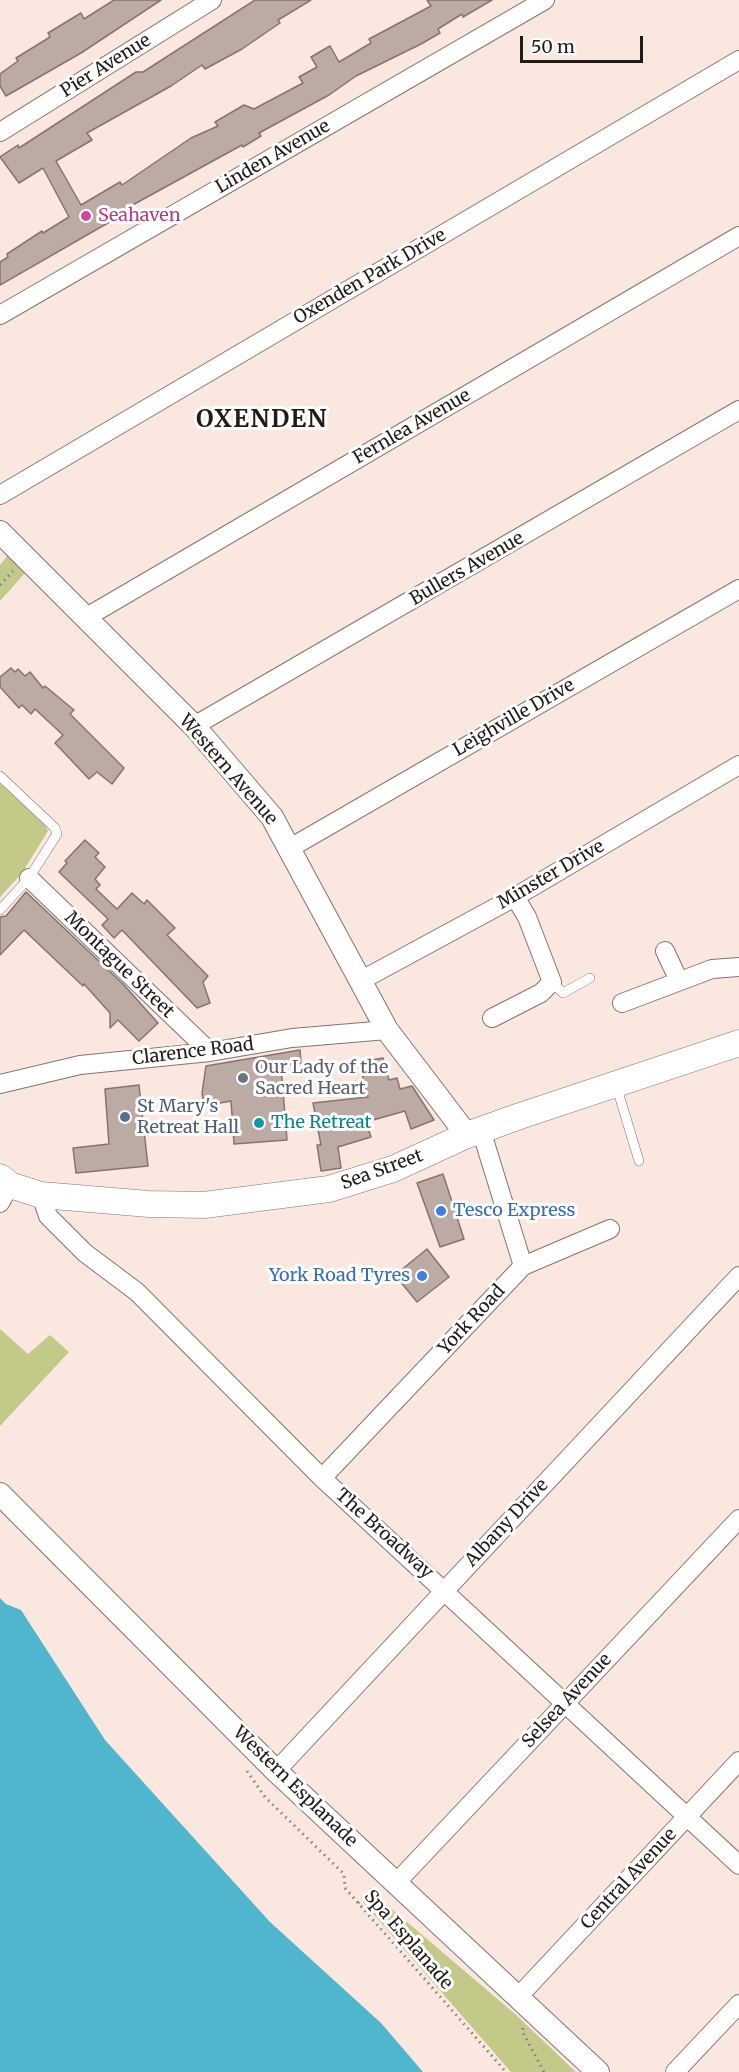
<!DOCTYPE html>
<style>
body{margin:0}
#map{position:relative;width:739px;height:2072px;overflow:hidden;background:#fae7e0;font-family:Merriweather,serif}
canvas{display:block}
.scale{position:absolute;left:520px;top:36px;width:123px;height:27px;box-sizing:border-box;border:3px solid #211b18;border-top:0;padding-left:8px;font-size:18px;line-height:21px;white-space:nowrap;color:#211b18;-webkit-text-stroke:4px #fff;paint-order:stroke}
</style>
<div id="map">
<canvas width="739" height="2072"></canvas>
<div class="scale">50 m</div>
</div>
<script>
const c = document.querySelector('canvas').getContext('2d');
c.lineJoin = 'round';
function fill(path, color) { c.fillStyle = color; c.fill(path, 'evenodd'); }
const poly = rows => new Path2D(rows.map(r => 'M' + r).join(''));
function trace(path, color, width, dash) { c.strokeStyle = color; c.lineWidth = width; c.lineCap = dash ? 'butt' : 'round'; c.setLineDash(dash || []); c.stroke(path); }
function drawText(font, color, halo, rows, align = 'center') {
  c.font = font + ' Merriweather,serif'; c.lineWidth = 6; c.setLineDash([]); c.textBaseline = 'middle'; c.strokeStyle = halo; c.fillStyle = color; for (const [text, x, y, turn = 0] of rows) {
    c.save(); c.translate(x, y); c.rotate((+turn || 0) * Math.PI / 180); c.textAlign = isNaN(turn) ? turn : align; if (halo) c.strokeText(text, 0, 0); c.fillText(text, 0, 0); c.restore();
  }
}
const green = poly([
 [8,555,25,573,0,601,0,565],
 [0,783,45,825,48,831,22,873,0,897],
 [0,1329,28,1354,50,1335,69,1352,0,1426],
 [373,1893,515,2014,576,2072,511,2072,363,1902]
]);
const water = poly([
 [0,1598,6,1604,21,1610,105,1740,270,1922,381,2023,423,2072,0,2072]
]);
const building = poly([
 [114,0,161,0,81,53,6,96,0,86,0,74,18,61,16,58,50,37,48,33,81,13,84,19,114,0],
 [255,0,311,0,278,20,280,23,242,49,205,69,202,65,171,86,87,133,92,140,56,161,81,205,120,182,122,185,191,138,218,126,215,122,244,105,254,109,303,83,299,77,317,67,311,57,330,46,339,62,371,43,369,39,431,6,427,0,492,0,463,17,462,14,438,29,440,33,421,44,356,76,329,95,259,133,261,136,243,147,242,145,118,213,120,216,0,285,0,262,8,257,7,254,42,231,43,233,69,217,43,168,19,183,0,157,18,145,19,148,136,72,143,72,255,0],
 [11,668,15,672,18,669,25,676,30,672,43,688,45,686,74,710,70,714,124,768,112,784,97,772,89,779,55,743,63,735,35,709,31,714,22,705,19,708,0,687,0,677,11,668],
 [85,840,99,853,95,857,105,867,95,879,100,885,96,889,117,909,132,893,144,904,147,900,175,928,167,935,208,976,203,982,210,1003,197,1008,122,930,114,938,102,925,108,919,59,872,67,863,65,861,85,840],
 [26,892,123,984,158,1023,139,1041,118,1020,110,1028,110,1013,84,984,83,986,24,930,0,955,0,917,6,916,26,892],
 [300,1050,301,1063,281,1066,287,1140,234,1144,231,1101,204,1106,202,1093,206,1066,300,1050],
 [383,1058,389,1080,397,1078,400,1089,412,1086,434,1120,411,1129,405,1111,366,1122,371,1137,338,1147,341,1168,321,1171,317,1145,321,1145,313,1103,368,1097,359,1062,383,1058],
 [139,1085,148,1166,76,1173,73,1148,109,1144,105,1089,139,1085],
 [443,1174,464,1239,440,1247,417,1183,443,1174],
 [427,1249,449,1277,417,1302,395,1275,427,1249]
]);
const path = poly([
 [0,585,13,571],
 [247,1771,265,1797,344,1874,345,1888,506,2072],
 [358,1903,373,1887],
 [523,2028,522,2031,544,2072]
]);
const service = poly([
 [0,776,55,828,57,834,29,878,0,910],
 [552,982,563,993,590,978],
 [616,1085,639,1161]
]);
const minor = poly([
 [0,132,212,0],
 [0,315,545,0],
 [0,495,739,60],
 [85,618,739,236],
 [194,726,739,410],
 [290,848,739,589],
 [29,878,210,1052],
 [665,951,679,981],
 [360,981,515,897,739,765],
 [622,1003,712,969,739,967],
 [492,1018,541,993,552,982,527,917,515,897],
 [0,1084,80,1065,210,1052,292,1038,387,1030],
 [41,1195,48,1216,85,1253,137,1292,322,1478,739,1865],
 [0,1203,10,1185],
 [523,1266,610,1229],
 [322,1478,523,1266,481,1130],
 [276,1771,739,1276],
 [396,1883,739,1519],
 [518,1997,739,1761],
 [675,2072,739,2004]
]);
const tertiary = poly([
 [0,532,194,726,272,817,387,1030,467,1135],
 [0,1494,276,1771,598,2072]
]);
const secondary = poly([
 [0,1177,10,1185,41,1195,149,1204,204,1205,329,1189,393,1169,467,1135,520,1116,739,1043]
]);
const markers = [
 [86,216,6,"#d1479c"],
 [243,1078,6,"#6b7280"],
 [125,1117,6,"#5c6f8a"],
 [259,1123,6,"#0f9aa8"],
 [441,1211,6,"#3f7fe0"],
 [422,1276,6,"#3f7fe0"]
];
const streetNames = [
 ["Pier Avenue",106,66,-32],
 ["Linden Avenue",273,157,-30],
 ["Oxenden Park Drive",370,277,-30],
 ["Fernlea Avenue",412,427,-30],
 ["Bullers Avenue",467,569,-30],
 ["Leighville Drive",514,718,-30],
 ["Western Avenue",228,770,49],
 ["Minster Drive",551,875,-30],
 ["Montague Street",119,965,44],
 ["Clarence Road",193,1052,-7],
 ["Sea Street",382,1170,-20],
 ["York Road",472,1320,-47],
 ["Albany Drive",507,1523,-47],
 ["The Broadway",384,1534,42],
 ["Selsea Avenue",567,1701,-47],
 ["Western Esplanade",295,1787,44],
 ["Central Avenue",629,1879,-47],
 ["Spa Esplanade",408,1940,49]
];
const hotelNames = [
 ["Seahaven",98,216]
];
const worshipNames = [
 ["Our Lady of the",255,1068],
 ["Sacred Heart",255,1089]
];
const serviceNames = [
 ["St Mary's",137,1107],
 ["Retreat Hall",137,1128]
];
const cultureNames = [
 ["The Retreat",271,1123]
];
const shopNames = [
 ["Tesco Express",453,1211],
 ["York Road Tyres",410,1276,"right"]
];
const districtNames = [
 ["OXENDEN",262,420]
];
fill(green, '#c2c989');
fill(water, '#4fb6cd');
fill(building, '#bcaaa4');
trace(building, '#85746f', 1.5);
trace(service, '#84746e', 10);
trace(minor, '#84746e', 20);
trace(tertiary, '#84746e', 24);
trace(secondary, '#84746e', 27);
trace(path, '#8a7d78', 3, [1.5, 4.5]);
trace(service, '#fff', 9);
trace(minor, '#fff', 18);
trace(tertiary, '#fff', 22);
trace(secondary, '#fff', 26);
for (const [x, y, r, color] of markers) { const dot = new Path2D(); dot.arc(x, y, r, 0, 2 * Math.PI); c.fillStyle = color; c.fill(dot); trace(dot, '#fff', 2); }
drawText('18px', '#211b18', '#fff', streetNames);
drawText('18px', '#b23c85', '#fff', hotelNames, 'left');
drawText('18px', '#5b616d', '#fff', worshipNames, 'left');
drawText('18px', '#4e5e75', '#fff', serviceNames, 'left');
drawText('18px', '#0d838f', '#fff', cultureNames, 'left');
drawText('18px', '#366cbe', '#fff', shopNames, 'left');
c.letterSpacing = '1.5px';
drawText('bold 24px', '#211b18', '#fff', districtNames);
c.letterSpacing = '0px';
</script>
